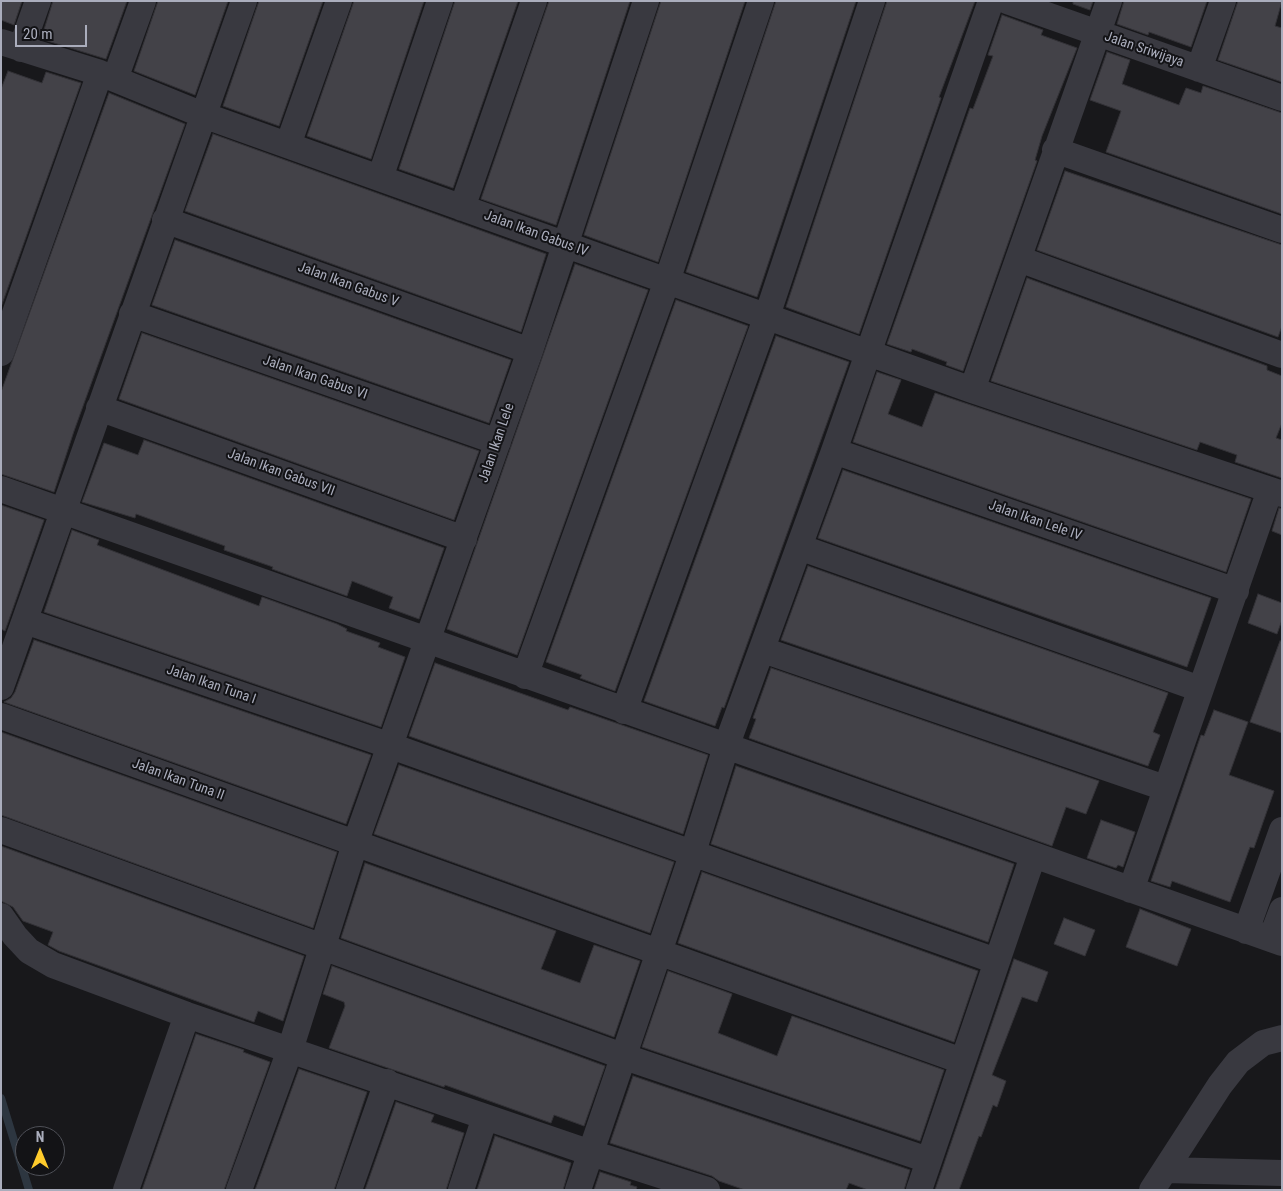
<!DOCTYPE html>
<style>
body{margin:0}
#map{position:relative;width:1283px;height:1191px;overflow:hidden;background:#18181b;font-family:"Roboto Condensed",sans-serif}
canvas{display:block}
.frame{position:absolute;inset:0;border:2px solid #aaadbc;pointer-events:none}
.north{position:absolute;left:15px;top:1126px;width:50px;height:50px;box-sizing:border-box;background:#131316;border:1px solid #4f5158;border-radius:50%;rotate:0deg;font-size:14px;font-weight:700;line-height:20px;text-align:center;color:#aaadbc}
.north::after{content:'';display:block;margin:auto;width:18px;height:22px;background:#ffcb2c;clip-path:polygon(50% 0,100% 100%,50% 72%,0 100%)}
.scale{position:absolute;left:15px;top:25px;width:72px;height:22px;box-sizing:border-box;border:2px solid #aaadbc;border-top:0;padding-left:6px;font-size:15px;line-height:18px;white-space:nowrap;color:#aaadbc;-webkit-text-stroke:4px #131316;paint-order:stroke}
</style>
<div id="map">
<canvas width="1283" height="1191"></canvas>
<div class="frame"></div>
<div class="north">N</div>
<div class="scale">20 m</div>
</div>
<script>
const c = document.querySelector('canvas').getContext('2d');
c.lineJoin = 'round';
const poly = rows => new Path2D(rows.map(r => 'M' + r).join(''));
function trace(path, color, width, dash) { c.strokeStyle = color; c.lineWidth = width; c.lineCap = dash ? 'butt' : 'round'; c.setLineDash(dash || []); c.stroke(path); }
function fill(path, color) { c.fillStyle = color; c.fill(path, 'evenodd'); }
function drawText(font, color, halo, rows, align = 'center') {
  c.font = font + ' "Roboto Condensed",sans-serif'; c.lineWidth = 4; c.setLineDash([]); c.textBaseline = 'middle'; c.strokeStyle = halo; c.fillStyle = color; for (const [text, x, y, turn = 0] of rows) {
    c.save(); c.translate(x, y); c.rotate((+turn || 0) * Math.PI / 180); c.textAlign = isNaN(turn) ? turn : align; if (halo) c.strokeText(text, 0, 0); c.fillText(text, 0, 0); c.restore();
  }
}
const stream = poly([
 [1,1098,29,1190]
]);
const building = poly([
 [1,1,22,1,14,25,1,20,1,1],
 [53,1,127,1,106,59,41,39,53,1],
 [158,1,228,1,195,95,134,71,158,1],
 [259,1,323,1,279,126,223,106,259,1],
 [354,1,424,1,371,159,307,136,354,1],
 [455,1,518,1,453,188,399,169,455,1],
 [549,1,630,1,556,225,481,199,549,1],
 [661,1,745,1,658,262,584,235,661,1],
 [776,1,856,1,757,297,686,272,776,1],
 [887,1,975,1,939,97,941,98,859,334,786,307,887,1],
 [1073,1,1093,1,1090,10,1073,4,1073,1],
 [1124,1,1207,1,1191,47,1149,32,1148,35,1117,24,1124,1],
 [1238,1,1282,1,1275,26,1282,28,1282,82,1218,60,1238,1],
 [1002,15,1043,30,1041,35,1077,48,1042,136,1035,160,1037,161,963,371,946,365,947,362,912,349,911,352,887,344,970,108,973,109,993,56,988,55,1002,15],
 [1107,52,1130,60,1122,84,1179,105,1186,88,1201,93,1203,86,1282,113,1282,214,1106,152,1121,111,1090,100,1107,52],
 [8,71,42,83,46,72,81,83,1,307,1,89,8,71],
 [109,93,185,124,74,431,54,492,1,474,1,392,109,93],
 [213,134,546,254,521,332,185,211,213,134],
 [1065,171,1282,245,1282,326,1278,337,1037,250,1065,171],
 [175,240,511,360,489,423,152,305,175,240],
 [575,264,648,290,517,655,447,629,575,264],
 [1027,278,1267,366,1267,370,1282,376,1282,423,1276,438,1282,440,1282,478,1235,462,1237,455,1200,442,1197,450,991,381,1027,278],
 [676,300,748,326,615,691,580,678,582,675,546,662,676,300],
 [142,333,479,451,454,520,119,399,142,333],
 [776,336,849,362,724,708,722,707,715,726,644,701,776,336],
 [877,372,901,380,888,414,922,427,935,393,1251,499,1226,572,853,442,877,372],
 [144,440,444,548,419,619,389,608,393,597,352,581,347,596,272,569,273,567,224,550,225,546,136,514,135,518,82,502,104,443,138,455,144,440],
 [843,470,1211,598,1187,667,818,538,843,470],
 [1,505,44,520,5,631,1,629,1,505],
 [1279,508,1282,509,1282,535,1272,531,1279,508],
 [72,530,99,540,97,545,259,606,262,597,337,624,347,629,346,631,380,643,378,647,405,657,381,727,44,612,72,530],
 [808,566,1168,693,1153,732,1160,735,1148,766,781,640,808,566],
 [1258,594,1282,603,1282,620,1277,634,1248,623,1258,594],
 [34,640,371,755,346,824,4,702,11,698,15,692,34,640],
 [1280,641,1282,641,1282,733,1250,722,1280,641],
 [435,663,568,710,570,707,708,755,683,834,409,736,435,663],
 [771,668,1099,781,1086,814,1066,807,1052,846,749,738,756,719,753,718,771,668],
 [1214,710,1248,722,1229,775,1274,791,1254,848,1250,847,1230,902,1172,881,1170,887,1151,881,1201,735,1204,736,1214,710],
 [1,732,337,852,313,928,1,815,1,732],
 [399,765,674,862,650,933,374,834,399,765],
 [736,766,1014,864,988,942,711,844,736,766],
 [1101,820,1135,832,1123,867,1118,865,1116,868,1087,858,1101,820],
 [1,846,304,956,283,1021,258,1011,254,1022,59,951,48,945,53,932,23,921,13,907,1,901,1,846],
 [365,863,556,931,541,969,580,983,594,945,640,961,614,1037,341,938,365,863],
 [702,872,978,971,954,1042,678,943,702,872],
 [1140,909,1191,929,1177,966,1126,947,1140,909],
 [1064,918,1095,930,1085,956,1054,944,1064,918],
 [1014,959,1048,972,1037,1002,1022,997,992,1075,1006,1081,997,1107,993,1105,981,1137,979,1136,959,1190,935,1190,1014,959],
 [332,966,605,1066,584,1126,554,1115,551,1123,445,1085,444,1087,329,1048,345,1006,344,1002,323,994,332,966],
 [668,971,732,994,718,1033,777,1056,792,1016,944,1070,920,1141,642,1047,668,971],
 [196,1034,244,1050,243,1052,270,1062,224,1190,142,1190,196,1034],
 [299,1069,367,1092,334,1190,255,1190,299,1069],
 [633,1076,910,1170,904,1190,868,1190,849,1183,846,1190,745,1190,719,1181,712,1176,610,1143,633,1076],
 [396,1102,434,1115,431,1122,464,1133,446,1190,365,1190,396,1102],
 [495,1136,571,1163,563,1190,477,1190,495,1136],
 [600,1172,631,1182,630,1185,637,1187,636,1190,594,1190,600,1172]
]);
const minor = poly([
 [1007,1,1282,98],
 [1,42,100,73,203,115,972,390,1282,494],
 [21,49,38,1],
 [1199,69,1223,1],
 [115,79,143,1],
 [288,145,339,1],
 [1055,150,1282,230],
 [380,178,440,1],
 [462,208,534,1],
 [165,220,530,351],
 [1019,259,1282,355],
 [132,314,498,442],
 [1,353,100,73],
 [972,390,1109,1],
 [99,408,464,539],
 [834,451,1236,591],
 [1,489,1282,943],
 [799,547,1200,689],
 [25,621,391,746,996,961],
 [763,650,1165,788],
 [525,676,667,281,761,1],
 [1,687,244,1],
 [624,711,767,316,872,1],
 [1,716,962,1061],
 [1,830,625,1057,928,1160],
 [1131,890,1270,490],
 [1,916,15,936,29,951,53,965,187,1015,591,1153,707,1190],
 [1246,931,1282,830],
 [1271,939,1282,910],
 [1166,1170,1282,1173],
 [126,1190,187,1015],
 [239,1190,290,1050,355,844,530,351,646,1],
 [349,1190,387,1082],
 [461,1190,485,1117],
 [578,1190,693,852,726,747,834,451,991,1],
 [919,1190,1033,856],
 [1152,1190,1220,1085,1238,1062,1263,1043,1282,1038]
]);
const streetNames = [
 ["Jalan Sriwijaya",1144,50,19],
 ["Jalan Ikan Gabus IV",536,234,20],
 ["Jalan Ikan Gabus V",348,285,20],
 ["Jalan Ikan Gabus VI",315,378,19],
 ["Jalan Ikan Lele",497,443,-71],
 ["Jalan Ikan Gabus VII",281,473,20],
 ["Jalan Ikan Lele IV",1035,521,19],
 ["Jalan Ikan Tuna I",211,685,19],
 ["Jalan Ikan Tuna II",178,780,20]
];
trace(stream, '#2d3640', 8);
fill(building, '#434248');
trace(building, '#333237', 1);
trace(minor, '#393940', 26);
drawText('14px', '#aaadbc', '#131316', streetNames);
</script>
